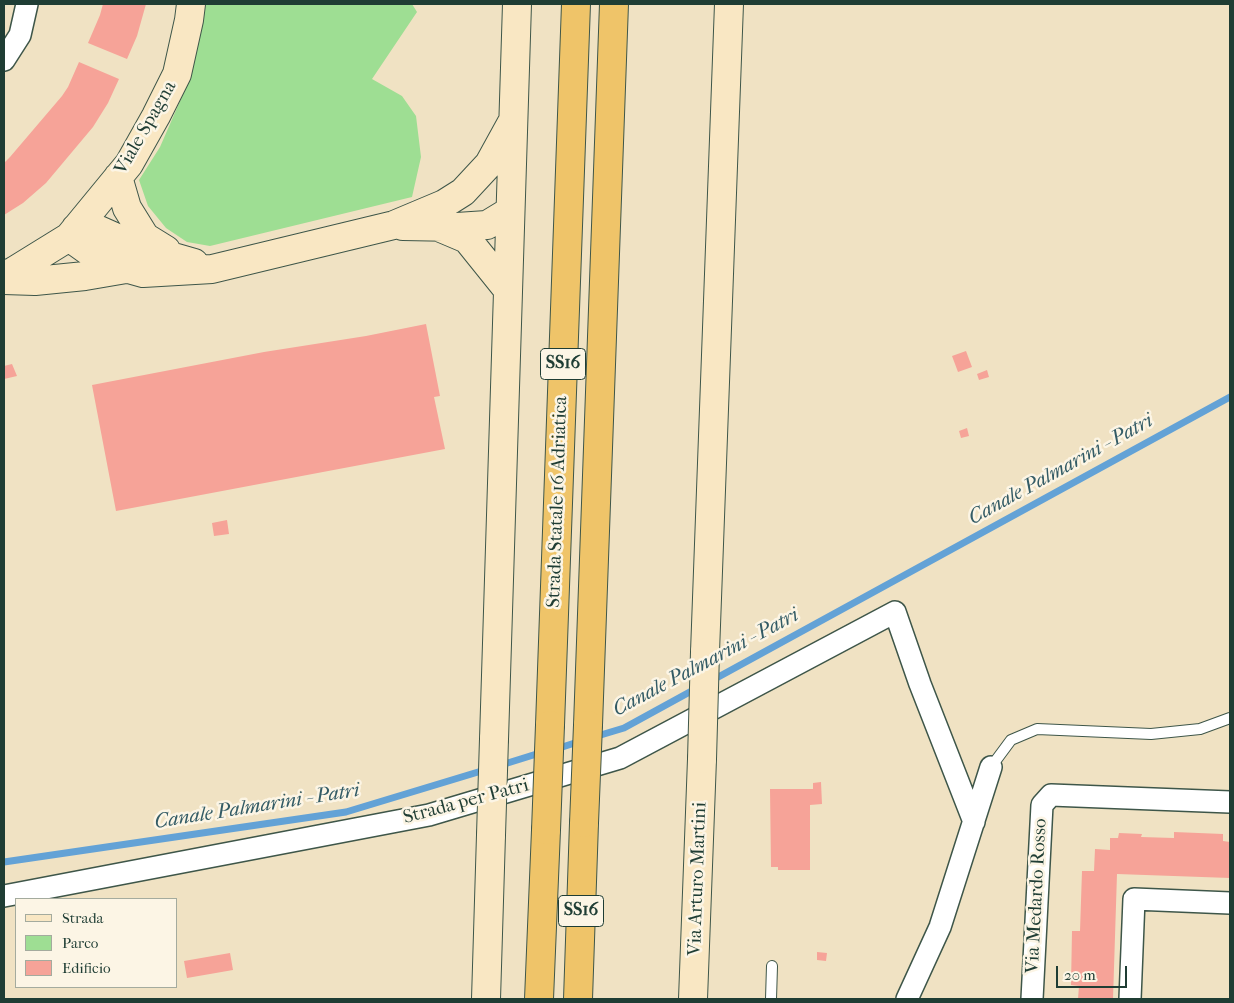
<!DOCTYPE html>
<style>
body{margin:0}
#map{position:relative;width:1234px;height:1003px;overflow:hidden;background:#f0e2c3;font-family:"IM FELL French Canon",serif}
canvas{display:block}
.frame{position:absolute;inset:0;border:5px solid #1f3d34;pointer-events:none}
.legend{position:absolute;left:15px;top:898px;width:162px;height:90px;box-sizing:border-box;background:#fcf5e5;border:1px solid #a4ab9e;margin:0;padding:6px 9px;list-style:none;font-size:15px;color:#1f3d34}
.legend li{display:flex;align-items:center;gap:10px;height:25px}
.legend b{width:25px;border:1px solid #a4ab9e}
.scale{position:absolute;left:1056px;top:966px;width:71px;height:22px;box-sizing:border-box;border:2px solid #1f3d34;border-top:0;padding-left:6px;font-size:15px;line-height:18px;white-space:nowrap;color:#1f3d34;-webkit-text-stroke:4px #fcf5e5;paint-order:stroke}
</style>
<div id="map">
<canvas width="1234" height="1003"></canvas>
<div class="frame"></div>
<ul class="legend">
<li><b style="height:6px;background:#f9e7c3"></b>Strada</li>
<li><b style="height:14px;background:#9ede93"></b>Parco</li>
<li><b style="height:14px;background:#f6a398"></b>Edificio</li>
</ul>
<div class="scale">20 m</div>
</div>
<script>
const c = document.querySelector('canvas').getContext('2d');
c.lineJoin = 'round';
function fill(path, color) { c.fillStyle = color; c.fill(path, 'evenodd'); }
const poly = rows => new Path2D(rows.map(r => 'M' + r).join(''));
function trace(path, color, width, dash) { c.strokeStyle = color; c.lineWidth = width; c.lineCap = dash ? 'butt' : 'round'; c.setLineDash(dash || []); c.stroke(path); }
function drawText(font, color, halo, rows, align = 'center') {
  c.font = font + ' "IM FELL French Canon",serif'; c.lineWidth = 5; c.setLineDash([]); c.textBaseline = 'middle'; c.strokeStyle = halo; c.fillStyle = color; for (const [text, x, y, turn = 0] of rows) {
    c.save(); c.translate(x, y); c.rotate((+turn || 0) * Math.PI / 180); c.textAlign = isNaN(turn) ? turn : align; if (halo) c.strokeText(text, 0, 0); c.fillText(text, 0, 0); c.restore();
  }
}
const green = poly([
 [204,4,412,4,417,12,372,79,402,96,416,116,421,157,412,197,210,246,187,242,166,228,148,206,139,180,160,147,187,85]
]);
const stream = poly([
 [711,681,1230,397],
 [594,737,624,728,697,688],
 [556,749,581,741],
 [498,766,543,752],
 [4,862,346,812,488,769]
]);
const building = poly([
 [103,4,146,4,137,36,127,59,88,43,100,15],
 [79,62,119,79,108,103,93,127,46,183,23,203,4,215,4,163,10,157,62,96,68,87],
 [426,324,440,396,434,397,445,449,116,511,92,385,264,352,366,336],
 [966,351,972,367,958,372,952,356],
 [12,364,17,376,4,379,4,366],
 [987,370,989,377,979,380,977,374],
 [967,428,969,436,961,438,959,431],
 [227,520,229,534,214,536,212,523],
 [821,782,822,804,810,805,810,870,778,870,778,867,771,867,770,789,813,789,813,783],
 [1174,832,1223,834,1223,841,1230,842,1230,878,1117,874,1113,999,1078,999,1079,986,1071,985,1072,931,1080,931,1082,871,1094,871,1095,849,1110,850,1110,838,1118,838,1119,833,1142,834,1141,837,1174,838],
 [817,952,827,953,826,961,817,960],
 [230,953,233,970,187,978,184,961]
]);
const lane = poly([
 [991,767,1011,740,1037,729,1151,734,1200,729,1230,718],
 [771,999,772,966]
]);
const street = poly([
 [4,60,20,35,27,4],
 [4,896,429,815,620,758,895,612,920,684,974,822],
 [907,999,940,927,991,767],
 [1032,999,1042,805,1051,795,1230,802],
 [1130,999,1134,899,1230,903]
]);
const secondary = poly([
 [118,177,127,208,145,237,166,250],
 [403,226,457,227,487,225,510,211],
 [76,228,99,230,135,246,194,263],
 [441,228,467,239,508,290],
 [69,237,104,262,143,273,212,269,394,225,444,204,463,192,489,164,511,124],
 [4,276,14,271,69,237,129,164,156,116,177,74,189,20,191,4],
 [4,280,35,281,85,276,126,269],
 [705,652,729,4],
 [494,739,517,4],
 [486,999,491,835],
 [693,999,702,759]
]);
const highway = poly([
 [550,725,576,4],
 [588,725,614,4],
 [539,999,546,830],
 [578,999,584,823]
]);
const secondaryBridge = poly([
 [702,759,705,652],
 [491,835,494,739]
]);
const highwayBridge = poly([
 [584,823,588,725],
 [546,830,550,725]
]);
const shields = [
 [563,364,45],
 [581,911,45]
];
const shieldNames = [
 ["SS16",563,364],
 ["SS16",581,911]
];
const streetNames = [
 ["Viale Spagna",146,128,-60],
 ["Strada Statale 16 Adriatica",558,502,-88],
 ["Strada per Patri",466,802,-15],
 ["Via Arturo Martini",698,879,-88],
 ["Via Medardo Rosso",1037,896,-87]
];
const waterNames = [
 ["Canale Palmarini - Patri",1061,470,-29],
 ["Canale Palmarini - Patri",706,663,-28],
 ["Canale Palmarini - Patri",257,807,-9]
];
fill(green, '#9ede93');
trace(stream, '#63a2d6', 7);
fill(building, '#f6a398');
trace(lane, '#3e5649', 12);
trace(street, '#3e5649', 24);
trace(secondary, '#3e5649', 30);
trace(highway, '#3e5649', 30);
trace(lane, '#fff', 10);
trace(street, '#fff', 21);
trace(secondary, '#f9e7c3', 28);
trace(highway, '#efc469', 28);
trace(secondaryBridge, '#3e5649', 30, []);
trace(highwayBridge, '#3e5649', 30, []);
trace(secondaryBridge, '#f9e7c3', 28);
trace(highwayBridge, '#efc469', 28);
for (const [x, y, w] of shields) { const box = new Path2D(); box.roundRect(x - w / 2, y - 15.5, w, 31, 4); c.fillStyle = '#fcf5e5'; c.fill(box); trace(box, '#1f3d34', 1); }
drawText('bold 18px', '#1f3d34', null, shieldNames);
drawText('19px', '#1f3d34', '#fcf5e5', streetNames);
drawText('italic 20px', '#335b65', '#fcf5e5', waterNames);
</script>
